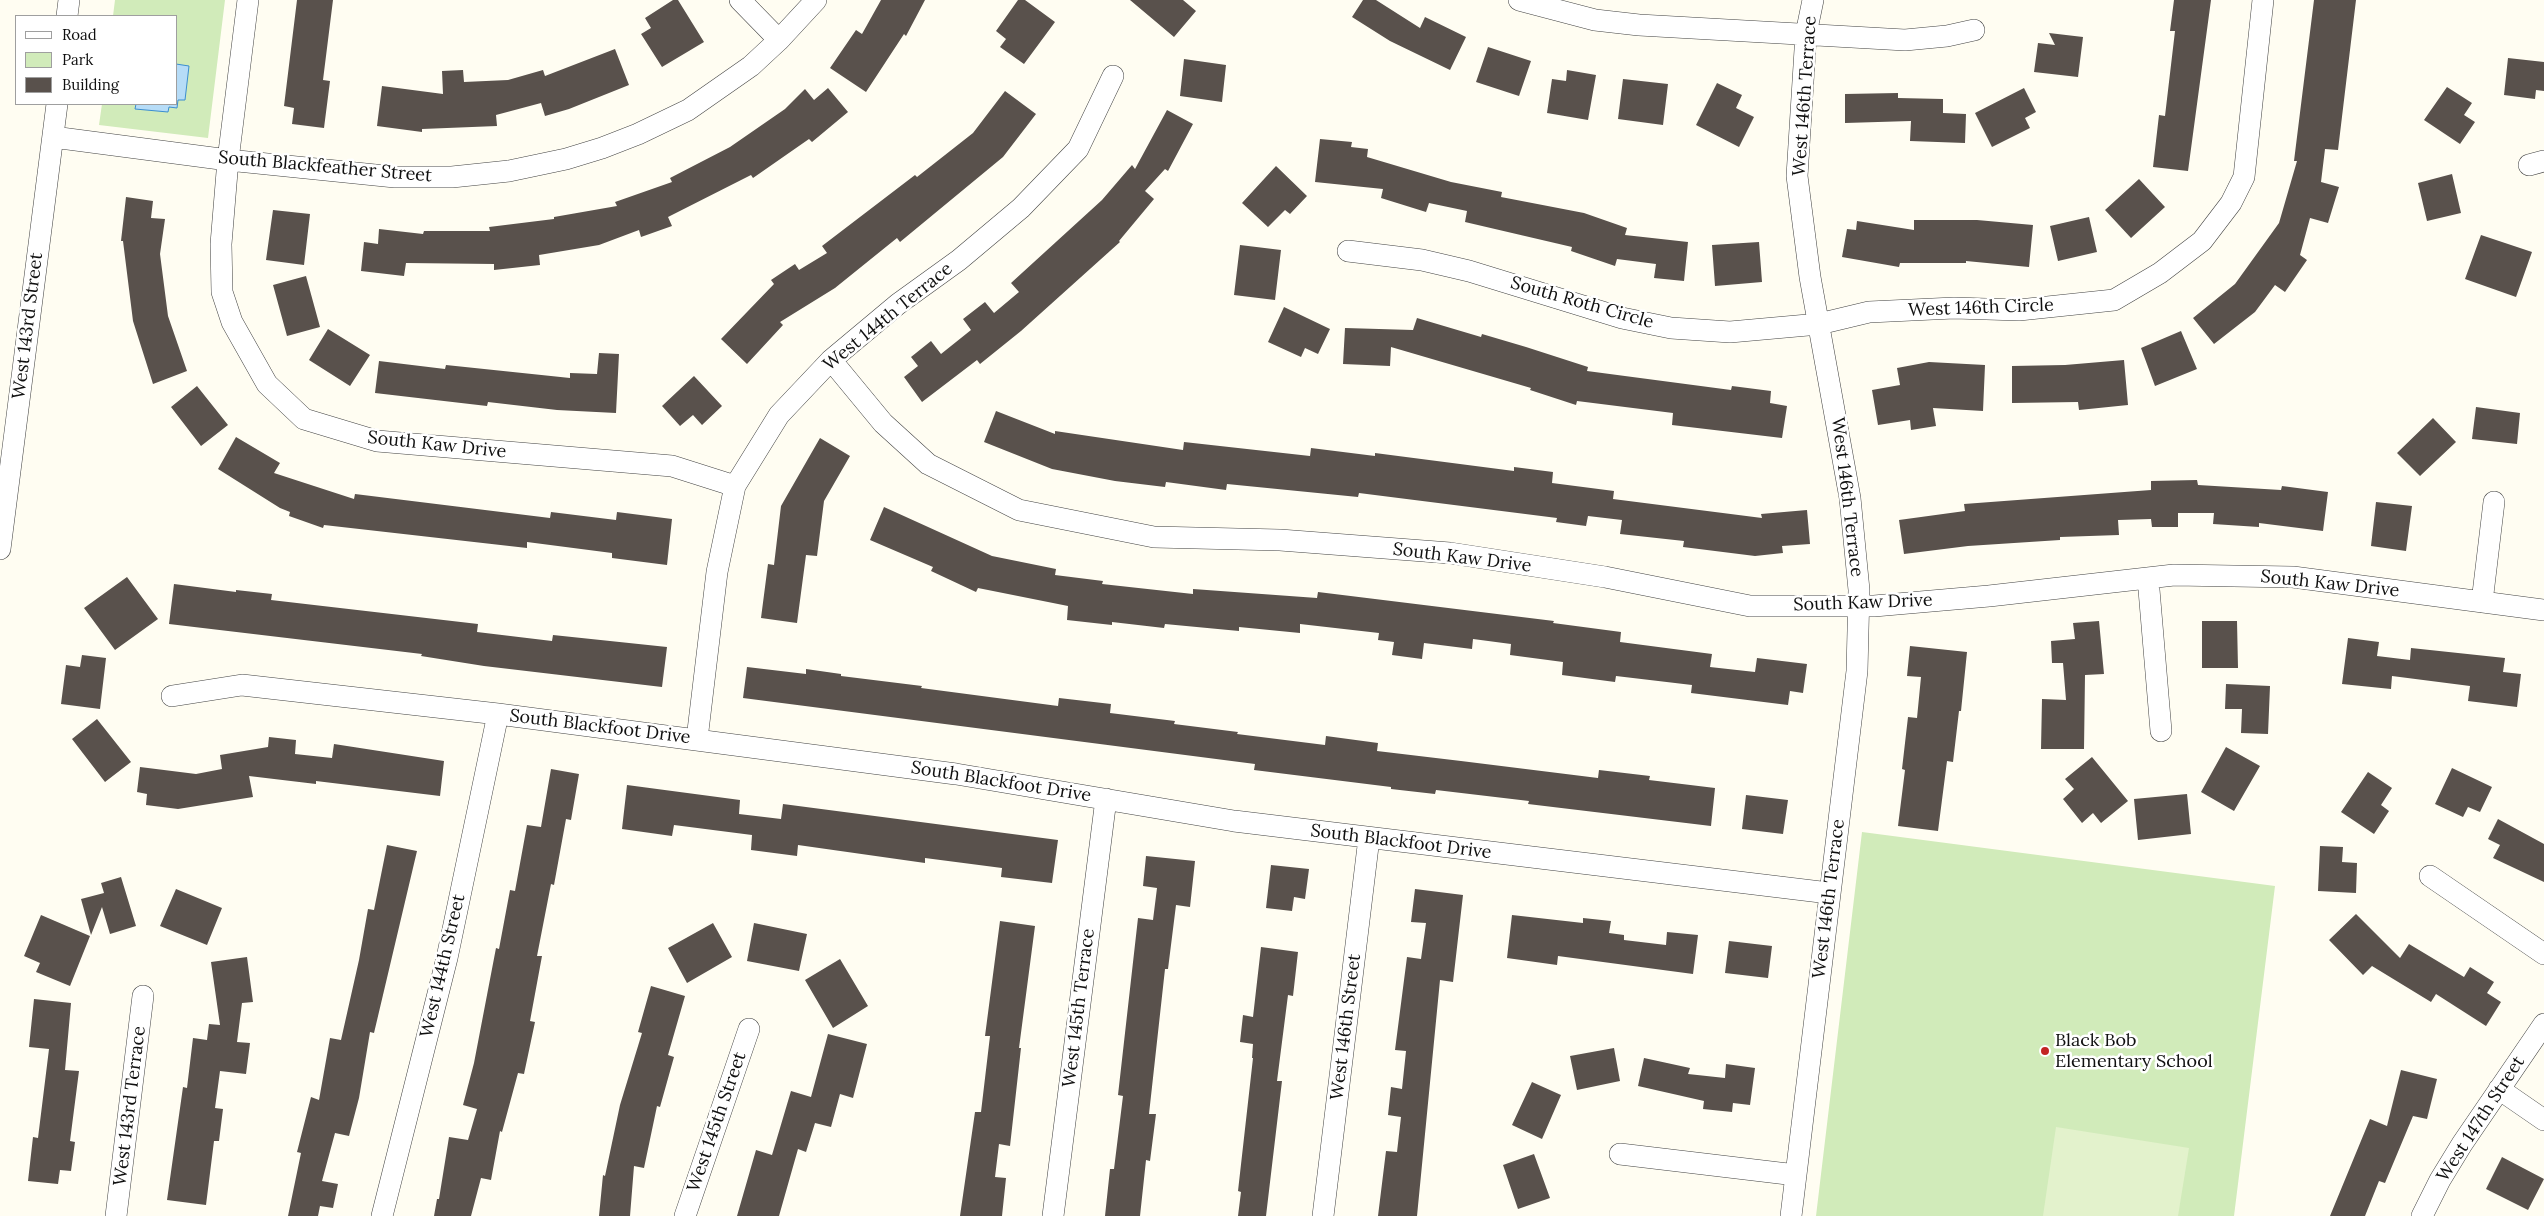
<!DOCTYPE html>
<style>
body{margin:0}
#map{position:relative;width:2544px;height:1216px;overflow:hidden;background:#fffdf2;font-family:Lora,serif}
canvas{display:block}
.legend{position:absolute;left:15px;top:15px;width:162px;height:90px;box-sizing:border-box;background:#fff;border:1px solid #9f9f9f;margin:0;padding:6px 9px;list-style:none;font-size:15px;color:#101010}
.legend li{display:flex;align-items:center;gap:10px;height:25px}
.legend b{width:25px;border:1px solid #9f9f9f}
</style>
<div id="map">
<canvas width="2544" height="1216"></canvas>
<ul class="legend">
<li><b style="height:6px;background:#fff"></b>Road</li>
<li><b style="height:14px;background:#d1ebba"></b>Park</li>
<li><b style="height:14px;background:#59514c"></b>Building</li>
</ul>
</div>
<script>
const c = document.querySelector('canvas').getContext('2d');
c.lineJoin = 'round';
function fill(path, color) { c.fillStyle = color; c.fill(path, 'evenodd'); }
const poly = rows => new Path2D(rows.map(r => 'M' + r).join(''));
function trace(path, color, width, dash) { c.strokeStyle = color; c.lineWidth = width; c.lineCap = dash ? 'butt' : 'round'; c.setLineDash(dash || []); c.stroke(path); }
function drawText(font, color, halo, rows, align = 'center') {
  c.font = font + ' Lora,serif'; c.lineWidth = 5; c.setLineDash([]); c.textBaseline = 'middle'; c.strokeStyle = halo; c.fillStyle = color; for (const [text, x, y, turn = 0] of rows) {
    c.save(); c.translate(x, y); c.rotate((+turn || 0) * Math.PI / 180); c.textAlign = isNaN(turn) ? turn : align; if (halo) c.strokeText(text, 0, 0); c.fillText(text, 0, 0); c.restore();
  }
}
const green = poly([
 [115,0,225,0,208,138,99,125,102,104,176,104,176,16,113,16],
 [1862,832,2275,886,2234,1216,1816,1216]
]);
const pitch = poly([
 [2056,1127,2189,1148,2178,1216,2043,1216]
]);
const water = poly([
 [176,64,189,66,185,100,178,100,177,108,169,107,168,112,135,109,136,104,176,104,176,64]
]);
const building = poly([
 [297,0,333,0,323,80,330,81,324,128,292,124,294,108,284,106],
 [673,0,678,0,704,42,662,67,641,34,651,28,645,18],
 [881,0,925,0,906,36,904,34,866,92,830,68,856,30,862,34],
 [1018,0,1025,0,1055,22,1024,64,1000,47,1006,39,996,31],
 [1130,0,1183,0,1196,11,1174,37],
 [1363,0,1376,0,1420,28,1425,17,1466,37,1450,70,1390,41,1352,17],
 [2174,0,2211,0,2188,171,2153,167,2159,115,2165,116,2175,31,2170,31],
 [2314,0,2356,0,2338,150,2325,149,2321,182,2339,187,2328,223,2310,218,2300,255,2307,260,2285,292,2275,285,2255,312,2214,344,2193,318,2235,284,2279,223,2297,161,2294,161],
 [2049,33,2083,37,2078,77,2034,72,2038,43,2055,45],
 [1488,47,1531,61,1519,96,1476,82],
 [615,49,629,85,569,109,545,116,541,103,496,115,497,126,422,129,422,132,377,126,382,86,443,94,442,71,463,70,464,82,508,80,543,70,545,76],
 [2508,58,2544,62,2544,91,2536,90,2535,99,2504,95],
 [1184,59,1226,65,1222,102,1180,96],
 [1567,70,1596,75,1588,120,1547,113,1552,79,1566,81],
 [1623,79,1668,84,1663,125,1618,119],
 [1717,83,1742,95,1736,108,1754,117,1739,147,1696,125],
 [2447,87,2472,103,2464,115,2475,122,2460,144,2424,120],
 [828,88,848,112,812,142,809,139,753,178,751,175,668,217,672,226,641,237,639,230,599,245,539,255,540,265,494,270,494,264,406,263,404,276,361,271,364,242,378,244,379,229,423,234,424,231,490,231,489,227,554,219,554,217,617,206,615,202,672,182,670,178,730,147,785,109,805,89,814,100],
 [2024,88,2036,112,2025,118,2030,128,1992,147,1975,113],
 [1005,91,1036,114,1003,157,900,242,897,238,835,288,780,322,783,325,747,364,721,339,774,284,771,280,795,264,799,270,827,253,822,246,915,175,917,177,973,133],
 [1898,93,1898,98,1943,99,1943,113,1966,114,1965,143,1910,141,1911,121,1845,123,1845,94],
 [1167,110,1193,124,1168,171,1165,169,1145,191,1154,199,1119,241,1120,242,1021,331,980,364,977,360,922,402,904,377,918,366,911,357,931,341,941,354,971,330,963,319,985,302,994,313,1019,292,1011,283,1102,200,1132,165,1135,169],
 [1320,139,1352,142,1351,147,1368,149,1367,157,1451,182,1502,192,1501,197,1584,213,1627,228,1625,235,1688,242,1684,281,1654,278,1656,264,1617,259,1615,266,1571,251,1572,247,1465,222,1467,211,1429,203,1426,212,1381,198,1383,189,1315,182],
 [1276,166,1307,196,1290,214,1285,210,1268,227,1242,203],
 [2452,174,2461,213,2427,221,2418,183],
 [2139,179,2165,207,2131,238,2105,210],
 [126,197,153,201,151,218,165,219,160,254,168,316,187,371,153,384,133,321,123,241,121,241],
 [273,210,310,214,304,265,266,260],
 [2089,217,2097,252,2058,261,2050,226],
 [1914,220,1977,220,2033,225,2029,267,1966,261,1966,263,1900,263,1899,267,1842,257,1847,229,1856,230,1857,221,1914,230],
 [2481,235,2532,252,2516,297,2465,279],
 [1759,242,1762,282,1715,286,1712,245],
 [1240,245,1281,250,1275,300,1234,295],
 [306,276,320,327,287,336,273,285],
 [1284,307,1330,329,1318,354,1305,348,1301,357,1268,342],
 [1417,318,1481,337,1482,334,1526,347,1588,367,1587,371,1731,390,1732,386,1771,391,1770,403,1787,406,1782,438,1672,425,1673,413,1577,401,1576,405,1530,390,1531,388,1391,347,1390,366,1343,364,1345,328,1413,330],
 [328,329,370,355,350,386,309,360],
 [2181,331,2197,369,2155,386,2141,348],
 [599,353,619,354,616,413,557,410,488,402,487,406,375,393,379,361,445,369,446,365,570,378,570,373,597,374],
 [2124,360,2128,405,2079,410,2078,402,2012,403,2012,366,2065,365],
 [1929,362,1985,365,1983,411,1933,408,1936,426,1911,430,1910,420,1878,425,1872,390,1900,385,1897,368],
 [694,376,722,406,702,425,693,415,680,426,662,406],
 [197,386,228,425,201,446,171,407],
 [2476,407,2520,413,2517,444,2472,439],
 [996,411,1055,434,1055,431,1183,450,1184,442,1310,456,1311,448,1375,456,1375,453,1514,471,1514,467,1553,472,1552,483,1614,491,1613,499,1762,518,1761,514,1807,510,1810,544,1782,546,1783,553,1755,556,1683,547,1684,541,1620,534,1622,520,1588,516,1586,526,1556,522,1557,518,1359,493,1358,497,1227,484,1226,490,1166,482,1165,487,1115,481,1052,469,984,442],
 [2433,418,2456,442,2420,476,2397,453],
 [236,437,280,463,274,473,354,499,355,494,550,518,551,512,616,520,617,512,672,519,667,565,612,558,612,553,527,542,527,548,324,525,323,528,289,516,290,512,280,508,218,469],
 [820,438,850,456,824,501,817,556,806,555,797,623,761,618,768,564,774,565,781,506],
 [2197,480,2198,485,2281,490,2282,486,2328,492,2323,531,2259,523,2259,527,2213,524,2214,513,2178,513,2178,527,2152,527,2151,519,2118,520,2119,535,2060,537,2060,540,1968,546,1904,554,1899,520,1965,511,1964,504,2151,490,2151,481],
 [2376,502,2412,506,2406,551,2371,546],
 [884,507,992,556,1056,569,1055,575,1103,581,1102,584,1193,594,1193,589,1317,598,1318,592,1554,621,1553,623,1621,632,1620,642,1712,654,1710,667,1755,672,1757,658,1807,664,1803,693,1790,691,1788,705,1691,693,1692,685,1616,676,1615,682,1562,675,1563,662,1510,655,1511,644,1473,639,1472,649,1424,643,1422,659,1392,655,1394,642,1378,640,1379,633,1300,624,1300,633,1239,627,1239,631,1165,624,1164,628,1112,622,1112,625,1067,620,1068,606,978,588,976,592,931,571,933,567,870,540],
 [127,577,158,619,115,650,84,608],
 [174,584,236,592,236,590,272,594,271,600,478,624,477,632,552,641,553,635,667,647,662,687,484,666,421,656,422,654,169,624],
 [2099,621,2104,674,2085,675,2084,749,2041,749,2042,699,2066,700,2063,663,2052,663,2051,641,2075,639,2073,623],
 [2202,621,2237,621,2238,668,2202,668],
 [2348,638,2379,642,2377,656,2410,660,2411,648,2505,658,2503,672,2521,674,2517,707,2468,701,2470,686,2392,676,2391,689,2342,684],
 [1910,646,1967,652,1961,711,1959,711,1953,762,1947,761,1938,831,1898,826,1905,770,1902,769,1908,717,1917,718,1921,677,1907,676],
 [82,655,106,658,100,709,61,704,66,665,80,667],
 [747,667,806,674,806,669,841,674,841,676,922,686,921,688,1058,706,1059,698,1111,704,1110,713,1175,721,1174,724,1238,732,1237,734,1325,745,1326,736,1378,743,1377,751,1461,761,1598,778,1599,770,1650,776,1649,780,1715,788,1711,826,1528,804,1529,801,1436,790,1435,794,1391,789,1391,787,1254,770,1255,764,743,698],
 [2226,684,2270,686,2268,734,2241,733,2242,709,2225,709],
 [97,719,131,762,105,782,72,739],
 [269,737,296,740,295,754,332,758,334,744,444,761,440,796,316,781,316,784,249,776,253,797,178,809,146,805,147,794,137,792,140,767,196,774,222,769,220,755,268,747],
 [2226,747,2260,766,2234,811,2201,792],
 [2092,757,2128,801,2101,823,2093,813,2082,823,2063,799,2074,789,2065,779],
 [2452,768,2492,787,2480,812,2468,807,2463,817,2435,804],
 [551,769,579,774,571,820,566,819,554,885,551,884,537,956,542,956,530,1021,535,1022,524,1074,518,1073,502,1132,500,1131,491,1180,481,1178,471,1216,434,1216,437,1199,439,1199,449,1137,468,1140,477,1109,463,1105,474,1063,496,948,499,949,510,890,515,891,527,825,541,827],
 [2368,772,2392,788,2381,805,2389,811,2374,834,2341,812],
 [627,785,740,800,739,814,781,819,783,804,1058,840,1052,883,1001,877,1002,868,925,858,925,863,798,845,797,856,751,850,752,835,674,825,672,836,622,829],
 [2187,794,2191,834,2138,840,2134,799],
 [1746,795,1788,800,1783,834,1742,829],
 [2498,819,2544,844,2544,882,2493,858,2500,845,2488,839],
 [387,845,417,851,374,1033,370,1032,359,1098,349,1136,335,1133,322,1181,338,1184,333,1208,320,1206,318,1216,288,1216,301,1153,297,1152,311,1097,319,1100,330,1038,341,1040,359,960,368,909,374,910],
 [2320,846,2343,847,2342,862,2357,863,2356,893,2318,891],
 [1146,856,1195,861,1190,907,1176,905,1168,969,1165,969,1149,1114,1156,1114,1150,1161,1146,1160,1140,1216,1105,1216,1110,1169,1114,1169,1123,1096,1118,1095,1138,918,1153,920,1157,888,1143,886],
 [1271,865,1309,869,1305,899,1294,897,1292,911,1266,908],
 [121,877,136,926,110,934,102,907,91,935,81,899,104,893,101,883],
 [176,889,222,908,207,945,160,926],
 [1415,889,1463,895,1453,982,1440,980,1417,1216,1378,1216,1386,1151,1397,1152,1401,1117,1388,1115,1391,1087,1402,1089,1406,1051,1395,1050,1407,957,1421,959,1426,923,1411,922],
 [2356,914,2400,958,2409,944,2464,977,2470,967,2494,982,2487,993,2501,1002,2486,1026,2436,994,2431,1002,2372,966,2363,975,2329,940],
 [41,915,90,936,70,986,36,972,40,963,24,956],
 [1512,915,1583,923,1583,918,1611,921,1609,933,1624,935,1624,940,1666,945,1667,932,1698,935,1693,974,1558,956,1557,965,1507,958],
 [1000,921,1035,926,1019,1048,1021,1048,1010,1146,999,1144,995,1177,1006,1178,1002,1216,960,1216,975,1112,981,1112,990,1036,985,1036],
 [713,923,732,957,687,983,668,948],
 [754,923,807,934,799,971,747,961],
 [1729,941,1772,946,1768,978,1725,973],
 [1261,947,1298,952,1293,996,1288,995,1277,1081,1282,1081,1266,1216,1238,1216,1241,1192,1238,1191,1253,1058,1252,1058,1253,1044,1240,1042,1243,1015,1253,1017],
 [247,957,253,1002,242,1003,237,1042,250,1043,246,1074,220,1071,215,1108,223,1109,219,1141,214,1141,206,1205,167,1200,183,1087,187,1088,193,1038,207,1040,209,1024,220,1025,211,962],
 [840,959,868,1006,833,1028,805,980],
 [651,986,685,996,668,1055,674,1057,660,1107,657,1106,644,1168,634,1166,630,1216,599,1216,603,1175,605,1176,620,1105,642,1033,638,1032],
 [34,999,71,1003,65,1070,79,1071,70,1141,75,1142,71,1171,60,1170,58,1184,28,1181,33,1137,38,1138,49,1049,29,1047],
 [828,1034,867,1044,853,1098,840,1094,831,1127,815,1123,806,1152,798,1149,779,1216,737,1216,756,1150,772,1155,791,1091,811,1097],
 [1614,1048,1620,1081,1577,1090,1570,1056],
 [1644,1058,1690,1068,1688,1074,1725,1078,1726,1064,1755,1068,1750,1105,1733,1103,1732,1112,1703,1109,1704,1101,1638,1086],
 [2401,1070,2437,1079,2427,1119,2413,1116,2385,1183,2379,1181,2365,1216,2330,1216,2370,1119,2387,1126],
 [1532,1082,1561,1095,1542,1139,1512,1125],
 [1534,1154,1550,1198,1518,1209,1503,1165],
 [2502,1157,2544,1179,2528,1210,2486,1189]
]);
const minor = poly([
 [248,0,228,160,221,244,222,292,232,322,267,384,304,419,377,441,672,466,735,486],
 [740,0,779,40],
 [1519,0,1595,20,1639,25,1905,40,1947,36,1974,30],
 [67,16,69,0],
 [53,137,228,160,395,177,452,177,509,171,566,159,602,148,638,134,688,110,751,66,779,40,816,0],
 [2529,165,2544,161],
 [1348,251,1422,260,1469,271,1622,318,1671,328,1730,332,1819,324,1869,312,1954,308,2019,310,2114,300,2160,273,2202,241,2231,203,2244,177,2263,0],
 [831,360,883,423,928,464,1019,510,1154,537,1280,540,1450,553,1605,577,1750,606,1874,606,1989,596,2174,575,2293,577,2544,610],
 [0,549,57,104],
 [2148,578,2161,731],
 [2482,602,2494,502],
 [172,696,242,685,498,714,956,774,1234,821,1829,893],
 [697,739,717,572,735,486,779,415,831,360,898,304,959,260,1021,208,1078,149,1113,76],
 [2430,876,2544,954],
 [2499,1089,2544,1120],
 [1620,1154,1796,1175],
 [116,1216,143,996],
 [382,1216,447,958,498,714],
 [685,1216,749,1029],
 [1053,1216,1106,799],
 [1323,1216,1369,838],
 [1791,1216,1857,671,1859,590,1850,498,1810,277,1797,176,1806,34,1813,0],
 [2422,1216,2440,1180,2462,1144,2544,1024]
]);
const markers = [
 [2045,1051,5,"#c32424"]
];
const streetNames = [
 ["West 146th Terrace",1805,96,-86],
 ["South Blackfeather Street",325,167,5],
 ["South Roth Circle",1582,303,16],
 ["West 146th Circle",1981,308,-2],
 ["West 144th Terrace",888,317,-39],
 ["West 143rd Street",28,326,-83],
 ["South Kaw Drive",437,445,6],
 ["West 146th Terrace",1847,497,83],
 ["South Kaw Drive",1462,558,7],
 ["South Kaw Drive",2330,584,6],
 ["South Kaw Drive",1863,603,-2],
 ["South Blackfoot Drive",600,727,7],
 ["South Blackfoot Drive",1001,782,9],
 ["South Blackfoot Drive",1401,842,7],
 ["West 146th Terrace",1829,899,-83],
 ["West 144th Street",443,966,-77],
 ["West 145th Terrace",1079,1008,-83],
 ["West 146th Street",1346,1027,-83],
 ["West 143rd Terrace",130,1106,-83],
 ["West 147th Street",2481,1119,-57],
 ["West 145th Street",717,1122,-71]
];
const poiNames = [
 ["Black Bob",2055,1041],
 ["Elementary School",2055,1062]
];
fill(green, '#d1ebba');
fill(pitch, '#e3f2cc');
fill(water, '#b6dcf7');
trace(water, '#3b8ed0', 1);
fill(building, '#59514c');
trace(minor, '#434343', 22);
trace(minor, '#fff', 21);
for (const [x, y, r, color] of markers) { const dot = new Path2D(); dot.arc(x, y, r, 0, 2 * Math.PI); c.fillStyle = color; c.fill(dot); trace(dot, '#fff', 2); }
drawText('18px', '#101010', '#fff', streetNames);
drawText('18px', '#101010', '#fff', poiNames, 'left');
</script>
